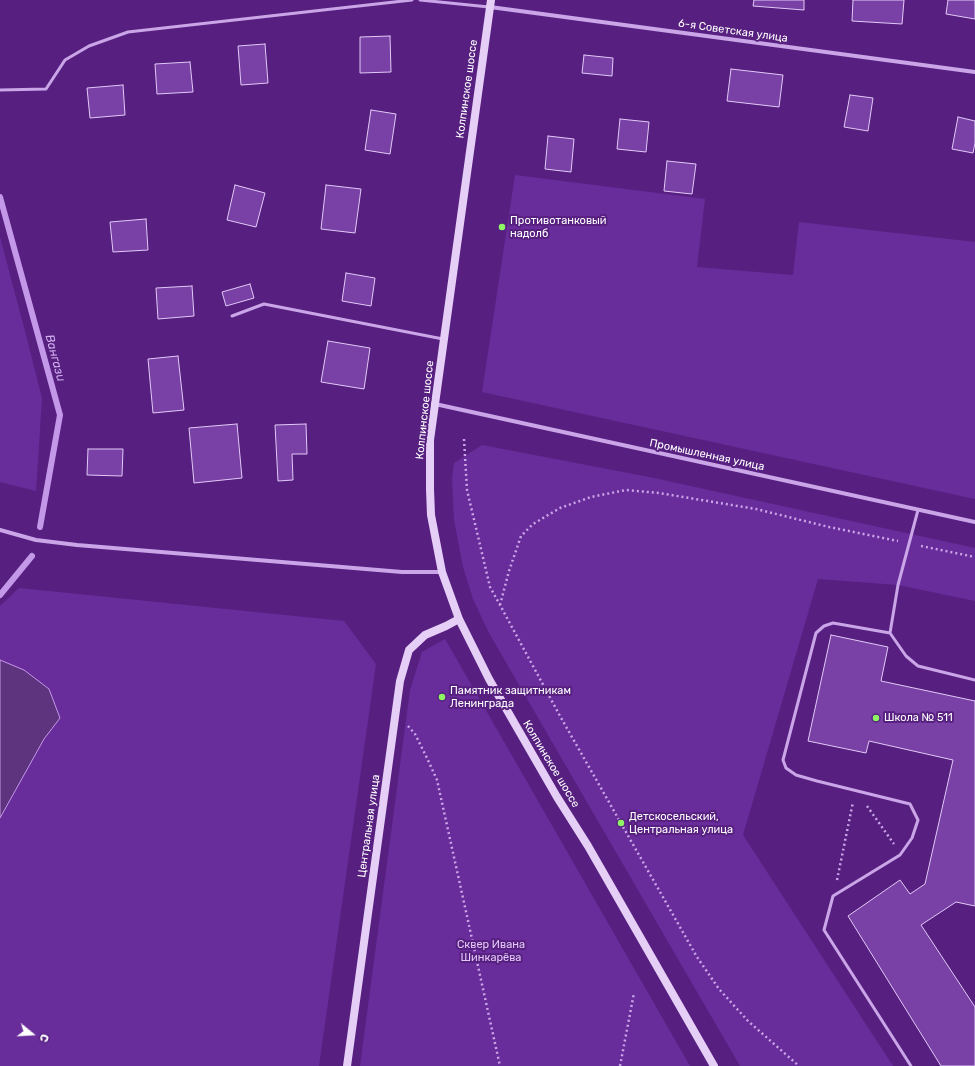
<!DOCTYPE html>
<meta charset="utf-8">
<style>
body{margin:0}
#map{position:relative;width:975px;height:1066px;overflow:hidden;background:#572080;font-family:Rubik,sans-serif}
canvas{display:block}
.north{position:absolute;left:12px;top:1014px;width:40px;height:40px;-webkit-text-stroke:3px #572080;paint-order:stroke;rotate:108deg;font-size:11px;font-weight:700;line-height:16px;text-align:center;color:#fff}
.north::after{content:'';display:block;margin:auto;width:14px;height:18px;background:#fff;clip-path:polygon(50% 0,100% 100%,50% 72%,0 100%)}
</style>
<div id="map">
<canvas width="975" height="1066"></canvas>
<div class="north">С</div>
</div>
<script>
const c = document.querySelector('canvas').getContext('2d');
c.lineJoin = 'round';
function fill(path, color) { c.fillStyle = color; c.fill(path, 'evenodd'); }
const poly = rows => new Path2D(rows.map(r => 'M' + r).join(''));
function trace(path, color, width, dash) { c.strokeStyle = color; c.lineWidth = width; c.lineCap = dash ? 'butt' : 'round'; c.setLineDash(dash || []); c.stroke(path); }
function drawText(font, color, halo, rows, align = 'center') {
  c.font = font + ' Rubik,sans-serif'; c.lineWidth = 4; c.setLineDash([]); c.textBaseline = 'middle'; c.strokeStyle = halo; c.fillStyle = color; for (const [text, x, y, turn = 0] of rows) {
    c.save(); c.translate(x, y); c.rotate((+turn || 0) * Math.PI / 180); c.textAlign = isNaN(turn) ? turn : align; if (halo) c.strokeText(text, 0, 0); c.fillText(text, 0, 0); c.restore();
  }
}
const green = poly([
 [515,175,705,199,697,267,793,275,799,222,975,242,975,499,482,392],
 [0,237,26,335,42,398,36,491,0,482],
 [482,445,649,477,975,548,975,601,898,585,818,579,743,835,893,1066,740,1066,508,666,488,631,473,599,463,567,454,520,452,478,454,463],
 [19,588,344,621,376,664,319,1066,0,1066,0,606],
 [445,639,468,679,690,1066,360,1066,410,690,422,652]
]);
const water = poly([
 [0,660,24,670,49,689,60,718,44,739,0,818,0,660]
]);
const stream = poly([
 [0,197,60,415,40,527],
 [0,595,32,556]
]);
const building = poly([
 [754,0,804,0,804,10,753,6,754,0],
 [853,0,904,0,902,24,852,21,853,0],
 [948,0,975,0,975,19,946,14,948,0],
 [390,36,391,72,360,73,360,37,390,36],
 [265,44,268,83,241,85,238,46,265,44],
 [584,55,613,58,612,76,582,73,584,55],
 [190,62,193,92,157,94,155,64,190,62],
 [731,69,783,75,779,107,727,101,731,69],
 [123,85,125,115,90,118,87,88,123,85],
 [850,95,873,98,868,131,844,127,850,95],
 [371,110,396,114,390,154,365,150,371,110],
 [958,117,975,121,975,143,973,153,952,149,958,117],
 [620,119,649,122,646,152,617,149,620,119],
 [548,136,574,139,571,172,545,169,548,136],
 [667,161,696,164,692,194,664,191,667,161],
 [235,185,265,193,256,227,227,220,235,185],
 [326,185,361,189,355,233,321,229,326,185],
 [146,219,148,250,113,252,110,222,146,219],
 [346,273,375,278,371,306,342,301,346,273],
 [250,284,254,298,226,306,222,292,250,284],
 [192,286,194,316,158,319,156,288,192,286],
 [328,341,370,348,364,389,321,382,328,341],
 [178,356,184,410,153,413,148,359,178,356],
 [237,424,242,478,194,483,189,428,237,424],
 [306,424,307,454,292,454,293,480,278,481,275,425,306,424],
 [88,449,123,449,122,476,87,475,88,449],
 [831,635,888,647,881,681,975,701,975,906,956,902,921,925,975,1007,975,1066,941,1066,848,916,900,880,910,894,925,884,953,760,869,741,866,753,808,741,831,635]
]);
const path = poly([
 [464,439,467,490,490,587,500,605,560,716,697,957,719,989,748,1021,799,1066],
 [921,546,975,557],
 [500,605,509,571,521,536,533,524,560,508,591,497,626,490,659,493,756,509,829,527,898,541],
 [408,726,415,734,427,758,437,780,500,1066],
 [867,806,894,844],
 [837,880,853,802],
 [620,1066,634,993]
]);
const lane = poly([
 [420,0,489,7],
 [0,90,46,89,65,60,89,46,128,32,412,0],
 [232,316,264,304,443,339],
 [890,633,906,656,918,666,975,680],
 [911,1066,824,930,833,896,900,855,912,838,918,820,910,804,817,781,796,775,786,768,783,760,816,633,824,626,833,623,890,633,898,585,918,510]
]);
const street = poly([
 [490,7,975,72],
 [435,404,975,522],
 [0,530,36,540,77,545,402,572,442,572]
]);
const secondary = poly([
 [491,0,430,440,430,489,431,515,442,572,459,619,489,679,557,797,588,846,714,1066],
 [347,1066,400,681,409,650,425,635,446,626,459,619]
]);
const markers = [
 [502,227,4,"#8ef665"],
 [442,697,4,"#8ef665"],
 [876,718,4,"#8ef665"],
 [621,823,4,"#8ef665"]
];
const streetNames = [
 ["6-я Советская улица",733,31,8],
 ["Колпинское шоссе",467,89,-82],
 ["Колпинское шоссе",425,410,-84],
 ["Промышленная улица",707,455,12],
 ["Колпинское шоссе",551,764,59],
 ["Центральная улица",369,826,-82]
];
const poiNames = [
 ["Противотанковый",510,221],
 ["надолб",510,234],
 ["Памятник защитникам",450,691],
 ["Ленинграда",450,704],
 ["Школа № 511",884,718],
 ["Детскосельский,",629,817],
 ["Центральная улица",629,830]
];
const parkNames = [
 ["Сквер Ивана",491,945],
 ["Шинкарёва",491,958]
];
const waterNames = [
 ["Вангази",55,358,75]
];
fill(green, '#692c9b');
fill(water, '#5d347d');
trace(water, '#c498e9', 1);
trace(stream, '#c498e9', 6);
fill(building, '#7940a6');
trace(building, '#e2c9f6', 1);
trace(path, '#caa5e8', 2.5, [2, 3]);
trace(lane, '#caa5e8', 3);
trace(street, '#caa5e8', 4);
trace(secondary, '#e6cff6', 8);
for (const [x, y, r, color] of markers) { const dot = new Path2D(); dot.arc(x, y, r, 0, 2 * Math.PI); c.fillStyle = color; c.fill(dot); trace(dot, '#572080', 1.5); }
drawText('11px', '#fff', '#572080', streetNames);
drawText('11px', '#fff', '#572080', poiNames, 'left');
drawText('11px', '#e2c9f6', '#572080', parkNames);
drawText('italic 12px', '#d3b0f0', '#572080', waterNames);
</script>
